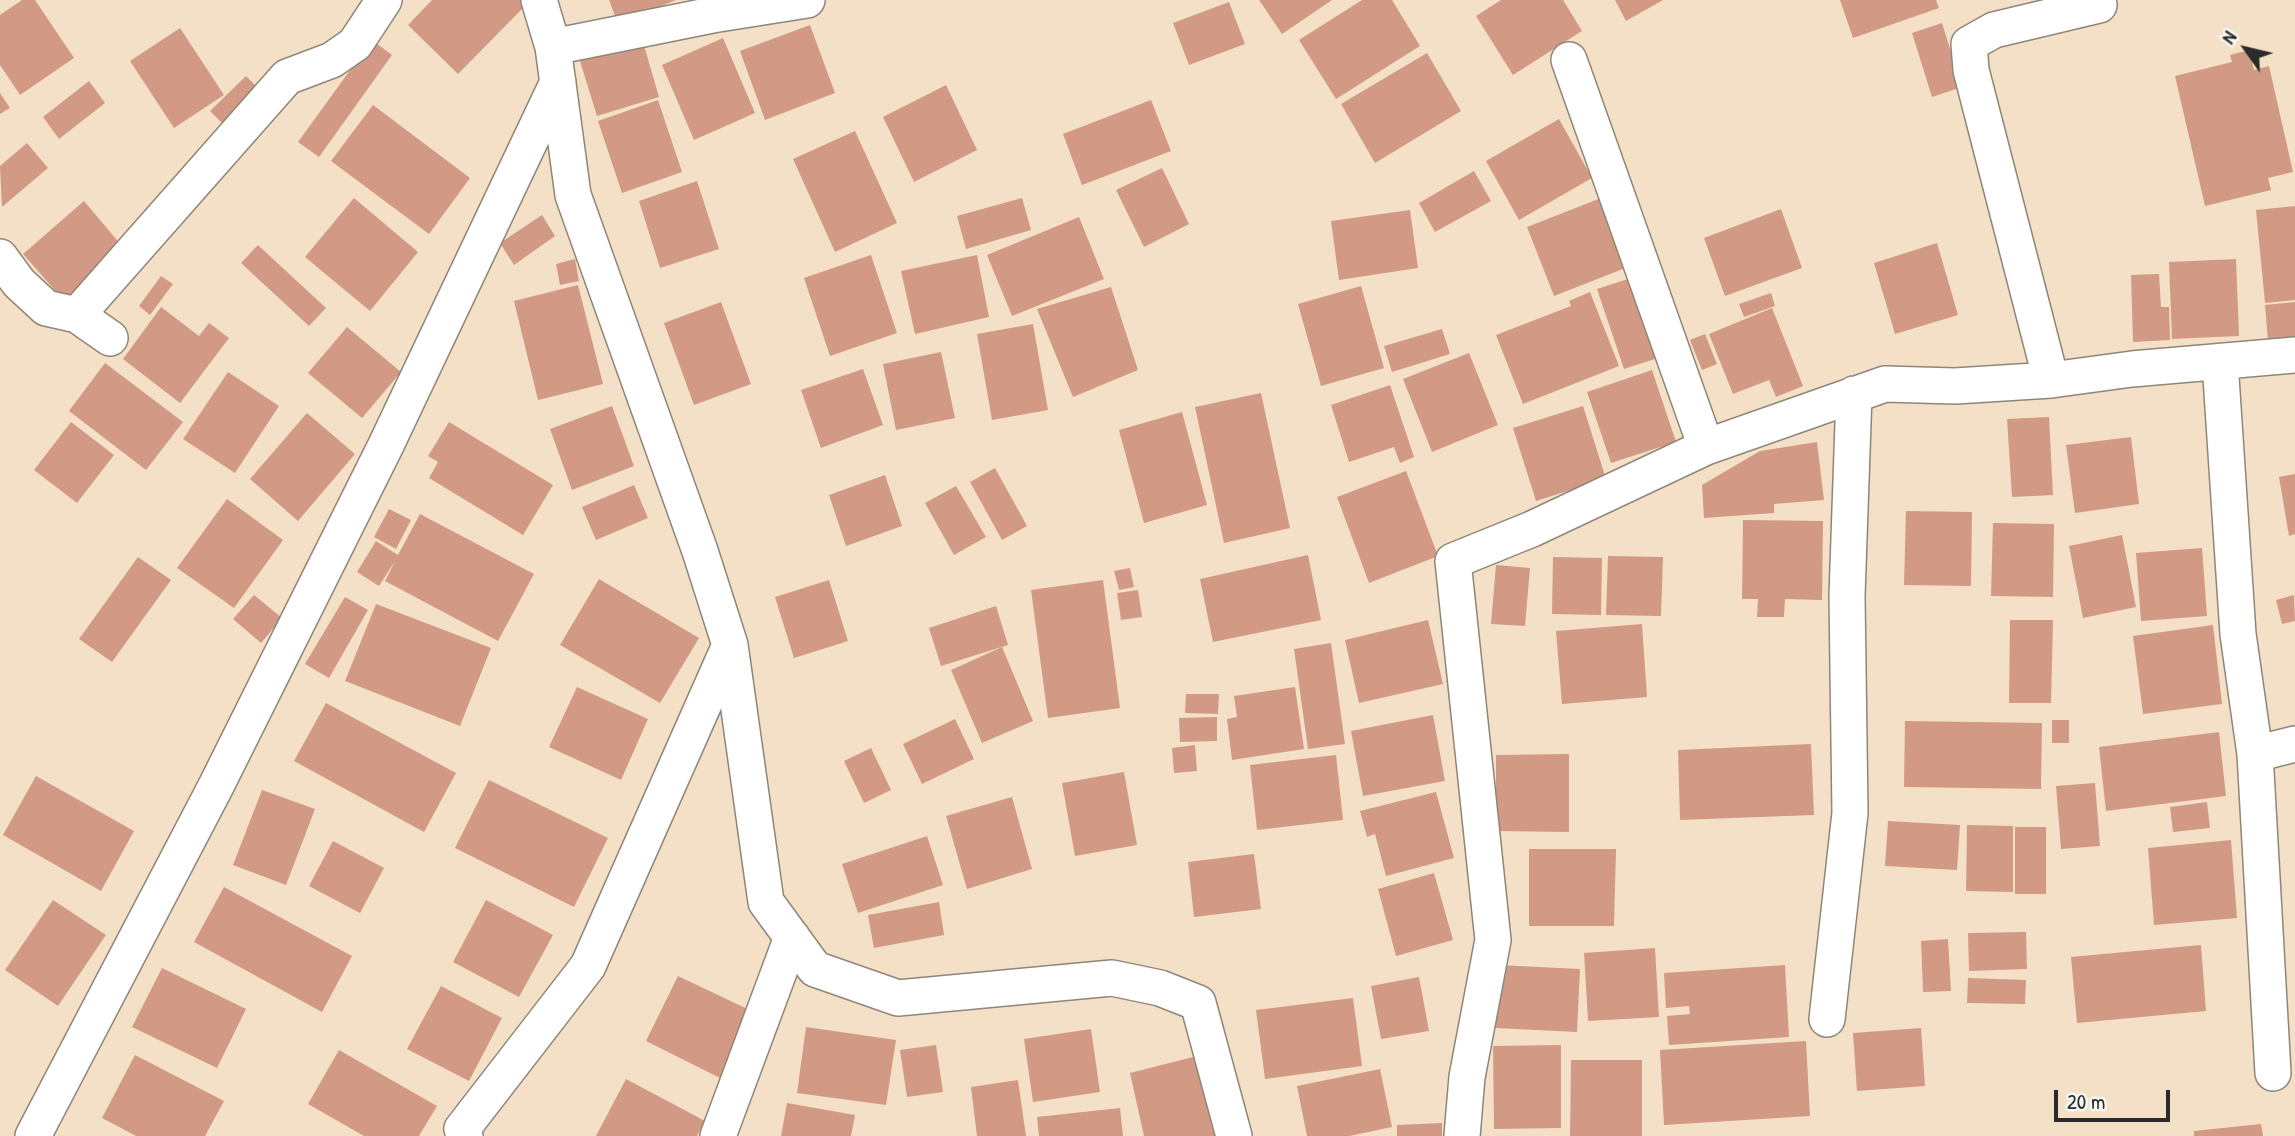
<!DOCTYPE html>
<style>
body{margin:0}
#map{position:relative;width:2295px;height:1136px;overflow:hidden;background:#f3e0c7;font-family:"Patrick Hand",sans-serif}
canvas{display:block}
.north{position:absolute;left:2211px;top:14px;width:70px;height:70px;-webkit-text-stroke:5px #f6f6f2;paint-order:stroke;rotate:304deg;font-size:19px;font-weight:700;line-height:28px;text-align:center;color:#2b2b2b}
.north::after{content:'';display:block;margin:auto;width:24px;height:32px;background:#2b2b2b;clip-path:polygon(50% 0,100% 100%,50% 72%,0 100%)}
.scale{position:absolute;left:2054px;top:1090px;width:116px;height:32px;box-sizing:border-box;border:4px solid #2b2b2b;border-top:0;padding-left:9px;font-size:21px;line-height:24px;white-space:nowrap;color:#2b2b2b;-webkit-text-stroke:5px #f6f6f2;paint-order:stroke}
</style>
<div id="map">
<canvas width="2295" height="1136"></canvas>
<div class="north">N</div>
<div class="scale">20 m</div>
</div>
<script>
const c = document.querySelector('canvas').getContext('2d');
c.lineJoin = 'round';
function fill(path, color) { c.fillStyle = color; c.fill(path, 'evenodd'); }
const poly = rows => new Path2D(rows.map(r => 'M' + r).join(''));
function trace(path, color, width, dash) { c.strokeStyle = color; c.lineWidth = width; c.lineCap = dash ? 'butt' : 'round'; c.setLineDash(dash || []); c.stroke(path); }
const building = poly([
 [22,0,35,0,74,58,20,95,0,65,0,15],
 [432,0,521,0,526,5,458,74,408,25],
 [609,0,676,0,618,24],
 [1259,0,1332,0,1282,34],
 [1362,0,1392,0,1420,46,1336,99,1299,40],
 [1501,0,1563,0,1582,31,1513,75,1476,16],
 [1615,0,1663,0,1626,21],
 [1840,0,1936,0,1939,8,1853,38],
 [1229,2,1245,44,1189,65,1173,23],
 [1942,23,1962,87,1932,97,1912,33],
 [810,25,835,93,765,120,740,51],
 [180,28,224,95,174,128,130,61],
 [723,38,755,113,694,140,662,65],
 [372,40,392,55,319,157,298,142],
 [643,42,659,97,597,116,580,61],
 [2249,50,2254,70,2269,66,2293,172,2268,178,2271,190,2205,206,2175,76,2232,62,2230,55],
 [1427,53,1461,111,1375,163,1341,104],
 [246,76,264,94,229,130,210,111],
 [89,81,105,103,59,139,43,117],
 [946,85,977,150,914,182,883,117],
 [0,93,10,108,0,114],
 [658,100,682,172,622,193,598,121],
 [1151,100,1171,151,1082,185,1063,134],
 [373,105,470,178,429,234,331,161],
 [1559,119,1592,178,1519,220,1486,161],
 [855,131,897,223,835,252,793,159],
 [27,143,48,168,2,207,0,166],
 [1162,168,1189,224,1144,247,1116,190],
 [1474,171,1491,201,1435,232,1419,203],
 [697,181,719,249,660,268,639,201],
 [354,198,418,252,370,311,305,257],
 [1022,198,1031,230,966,249,957,216],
 [1601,198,1628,267,1554,296,1527,227],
 [84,201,127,252,67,304,23,254],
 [2295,206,2295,300,2265,303,2256,210],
 [1781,209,1802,268,1725,296,1704,238],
 [1410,210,1418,268,1339,280,1331,221],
 [542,215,555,236,514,265,500,243],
 [1079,217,1104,279,1012,316,987,255],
 [1937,243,1958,315,1895,334,1874,263],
 [258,245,326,308,309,326,241,263],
 [871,255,897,333,830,356,804,278],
 [977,255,989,317,915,334,901,271],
 [575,259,579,281,560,285,556,264],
 [2236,259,2239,336,2172,339,2169,262],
 [2159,274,2161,307,2169,307,2170,340,2133,342,2131,275],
 [161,276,173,284,150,315,139,306],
 [1634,277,1661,357,1624,369,1597,289],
 [578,285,603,384,538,400,514,301],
 [1361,286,1384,368,1321,386,1298,304],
 [1111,287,1138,370,1073,397,1037,309],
 [1590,292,1619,366,1523,404,1496,335,1571,306,1569,301],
 [1771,293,1775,306,1744,317,1739,304],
 [721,302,751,384,694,405,664,323],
 [2295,302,2295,338,2268,341,2265,305],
 [161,307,199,336,209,323,229,338,180,403,123,359],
 [1772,308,1803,386,1776,397,1769,380,1733,394,1709,334],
 [1033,324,1048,410,992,420,977,334],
 [347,327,401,372,362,418,308,373],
 [1442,329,1450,354,1392,372,1384,346],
 [1705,334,1717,364,1702,370,1690,340],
 [941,352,955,418,896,430,883,364],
 [1469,353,1498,425,1432,452,1403,379],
 [105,363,183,422,146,470,69,411],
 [863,369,883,425,821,448,801,390],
 [1652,370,1676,442,1611,463,1587,392],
 [228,372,279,406,235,473,183,439],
 [1390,385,1414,457,1400,463,1394,447,1349,462,1331,405],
 [1261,393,1290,528,1224,543,1195,407],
 [612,406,634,466,572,490,550,429],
 [1583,406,1606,479,1536,501,1513,428],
 [1182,412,1207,505,1144,523,1119,430],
 [307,413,355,454,298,521,250,479],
 [2049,417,2053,495,2012,497,2007,419],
 [71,422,114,455,77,503,34,470],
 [449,422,553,485,523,535,429,478,438,462,428,456],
 [2131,437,2139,504,2075,513,2066,445],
 [1817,442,1824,500,1774,504,1774,513,1704,518,1702,485,1760,451],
 [995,468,1027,526,1002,540,970,482],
 [1406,471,1438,556,1369,583,1337,497],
 [2295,474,2295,534,2289,536,2279,477],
 [885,475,902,526,846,546,829,495],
 [634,485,648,518,596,540,582,507],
 [956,486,986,537,954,555,925,503],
 [227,499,283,540,234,608,177,568],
 [389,509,411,520,396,549,374,537],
 [1906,511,1972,512,1971,586,1904,585],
 [420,514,534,574,498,641,385,581,395,561,379,586,357,572,376,541,398,555],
 [1743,520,1823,521,1822,600,1785,599,1784,617,1757,617,1758,599,1742,599],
 [1993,523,2054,524,2053,597,1991,596],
 [2122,535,2136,607,2083,618,2069,546],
 [2202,548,2207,616,2141,621,2136,553],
 [1308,555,1321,620,1213,642,1200,579],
 [1608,556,1663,557,1661,616,1606,615],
 [138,557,171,580,112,662,79,639],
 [1553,557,1602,558,1601,615,1552,614],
 [1496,565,1530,568,1525,626,1491,624],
 [1130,568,1134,587,1119,590,1114,571],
 [599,579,699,638,660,703,560,645],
 [829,580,848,641,794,658,775,597],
 [1103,580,1120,708,1048,718,1031,590],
 [1138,590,1142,617,1121,620,1117,593],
 [254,595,282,618,261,643,233,619],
 [2294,595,2295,621,2282,624,2276,600],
 [345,597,368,610,329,678,305,664],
 [376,604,491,648,460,726,345,681],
 [996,606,1008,645,941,666,929,628],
 [1428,620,1443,684,1359,703,1345,640],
 [2010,620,2053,620,2051,703,2009,703],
 [1642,624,1647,697,1562,704,1556,631],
 [2213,625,2222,704,2143,714,2133,636],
 [1331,643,1345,744,1308,749,1294,649],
 [1002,647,1033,721,982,743,951,670],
 [577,687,648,719,621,780,549,747],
 [1295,687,1304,749,1232,760,1227,719,1237,717,1234,696],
 [1186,694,1219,694,1218,714,1185,713],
 [326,703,456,773,424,832,294,761],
 [1433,715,1445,781,1363,796,1351,731],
 [1217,717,1217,741,1180,742,1179,718],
 [955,719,974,759,922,784,903,744],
 [2052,720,2069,720,2069,743,2052,743],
 [1905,721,2042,723,2041,789,1904,787],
 [2219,732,2226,796,2106,811,2099,747],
 [1811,744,1814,815,1680,820,1678,750],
 [1195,745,1197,771,1174,773,1172,748],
 [871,748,891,790,864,803,844,761],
 [1569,754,1569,832,1496,831,1496,755],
 [1336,755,1343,820,1257,830,1250,765],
 [1124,772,1137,845,1075,856,1062,783],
 [36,776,134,831,101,891,3,835],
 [489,780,608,838,574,907,455,848],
 [2095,783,2100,846,2061,849,2056,786],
 [262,790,315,809,286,885,233,865],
 [1436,792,1454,858,1386,876,1375,834,1367,837,1360,811],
 [1012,797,1032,869,967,889,946,816],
 [2207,802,2210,828,2173,832,2170,807],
 [1888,821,1960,825,1957,870,1885,866],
 [1967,825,2013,826,2013,892,1966,891],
 [2015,827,2046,827,2046,894,2015,894],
 [927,836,943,885,858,913,842,864],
 [2231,840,2237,918,2154,925,2148,848],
 [333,841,384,868,360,913,309,886],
 [1529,849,1616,849,1614,926,1529,926],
 [1254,854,1261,909,1194,917,1188,862],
 [1434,873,1453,940,1396,956,1378,889],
 [224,887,352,956,322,1012,194,942],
 [53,900,106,935,58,1006,5,970],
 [486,900,553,935,519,997,453,962],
 [939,902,944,935,874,948,868,915],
 [2026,932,2027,969,1969,971,1968,933],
 [1948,939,1951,991,1923,992,1921,941],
 [2201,945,2206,1011,2077,1023,2071,957],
 [1655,948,1659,1017,1588,1021,1584,953],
 [1498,965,1580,969,1577,1032,1495,1028],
 [1785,965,1789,1037,1669,1045,1667,1016,1690,1014,1689,1006,1666,1008,1664,973],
 [162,968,246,1009,217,1068,132,1027],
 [678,976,760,1015,728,1082,646,1041],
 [1419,977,1429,1031,1381,1039,1371,986],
 [1968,978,2026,980,2025,1004,1967,1003],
 [441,986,502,1018,469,1081,407,1049],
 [1353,998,1362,1066,1265,1079,1256,1010],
 [806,1027,896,1040,886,1105,797,1093],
 [1921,1028,1925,1086,1857,1091,1853,1033],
 [1091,1029,1100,1092,1033,1102,1024,1039],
 [1806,1041,1810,1116,1664,1125,1660,1050],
 [936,1045,943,1092,907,1097,900,1050],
 [1561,1045,1561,1128,1494,1129,1493,1046],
 [339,1050,437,1106,419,1136,364,1136,308,1104],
 [135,1055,224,1101,205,1136,136,1136,102,1118],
 [1197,1056,1216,1136,1144,1136,1130,1073],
 [1571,1060,1642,1060,1642,1136,1570,1136],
 [1380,1069,1392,1127,1349,1136,1307,1136,1297,1086],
 [626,1079,705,1121,697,1136,596,1136],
 [1018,1080,1026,1136,977,1136,971,1087],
 [787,1103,855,1115,851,1136,781,1136],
 [1120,1108,1123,1136,1039,1136,1037,1117],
 [1442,1123,1442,1136,1397,1136,1397,1125],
 [2261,1124,2263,1136,2194,1136,2194,1131]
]);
const minor = poly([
 [539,0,553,47,573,195,700,551,730,645,766,902,815,969,898,998,1112,978,1160,988,1198,1003,1234,1136],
 [553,47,712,15,807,0],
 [1569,60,1706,447],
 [0,257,19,283,46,308,77,315,110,338],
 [77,315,287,77,332,60,355,44,384,0],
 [2220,362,2238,634,2255,754,2273,1073],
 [2051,380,1971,70,1969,44,1994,30,2099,5],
 [2255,754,2295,744],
 [1827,1019,1850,813,1847,596,1854,394],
 [33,1136,216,786,386,445,558,82],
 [465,1136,462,1129,588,966,730,645],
 [718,1136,792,937],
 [1462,1136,1467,1077,1493,940,1453,561,1532,529,1706,447,1885,384,1955,386,2051,380,2132,369,2295,355]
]);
fill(building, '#d29a85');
trace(minor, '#8f8679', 38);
trace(minor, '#fff', 35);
</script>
